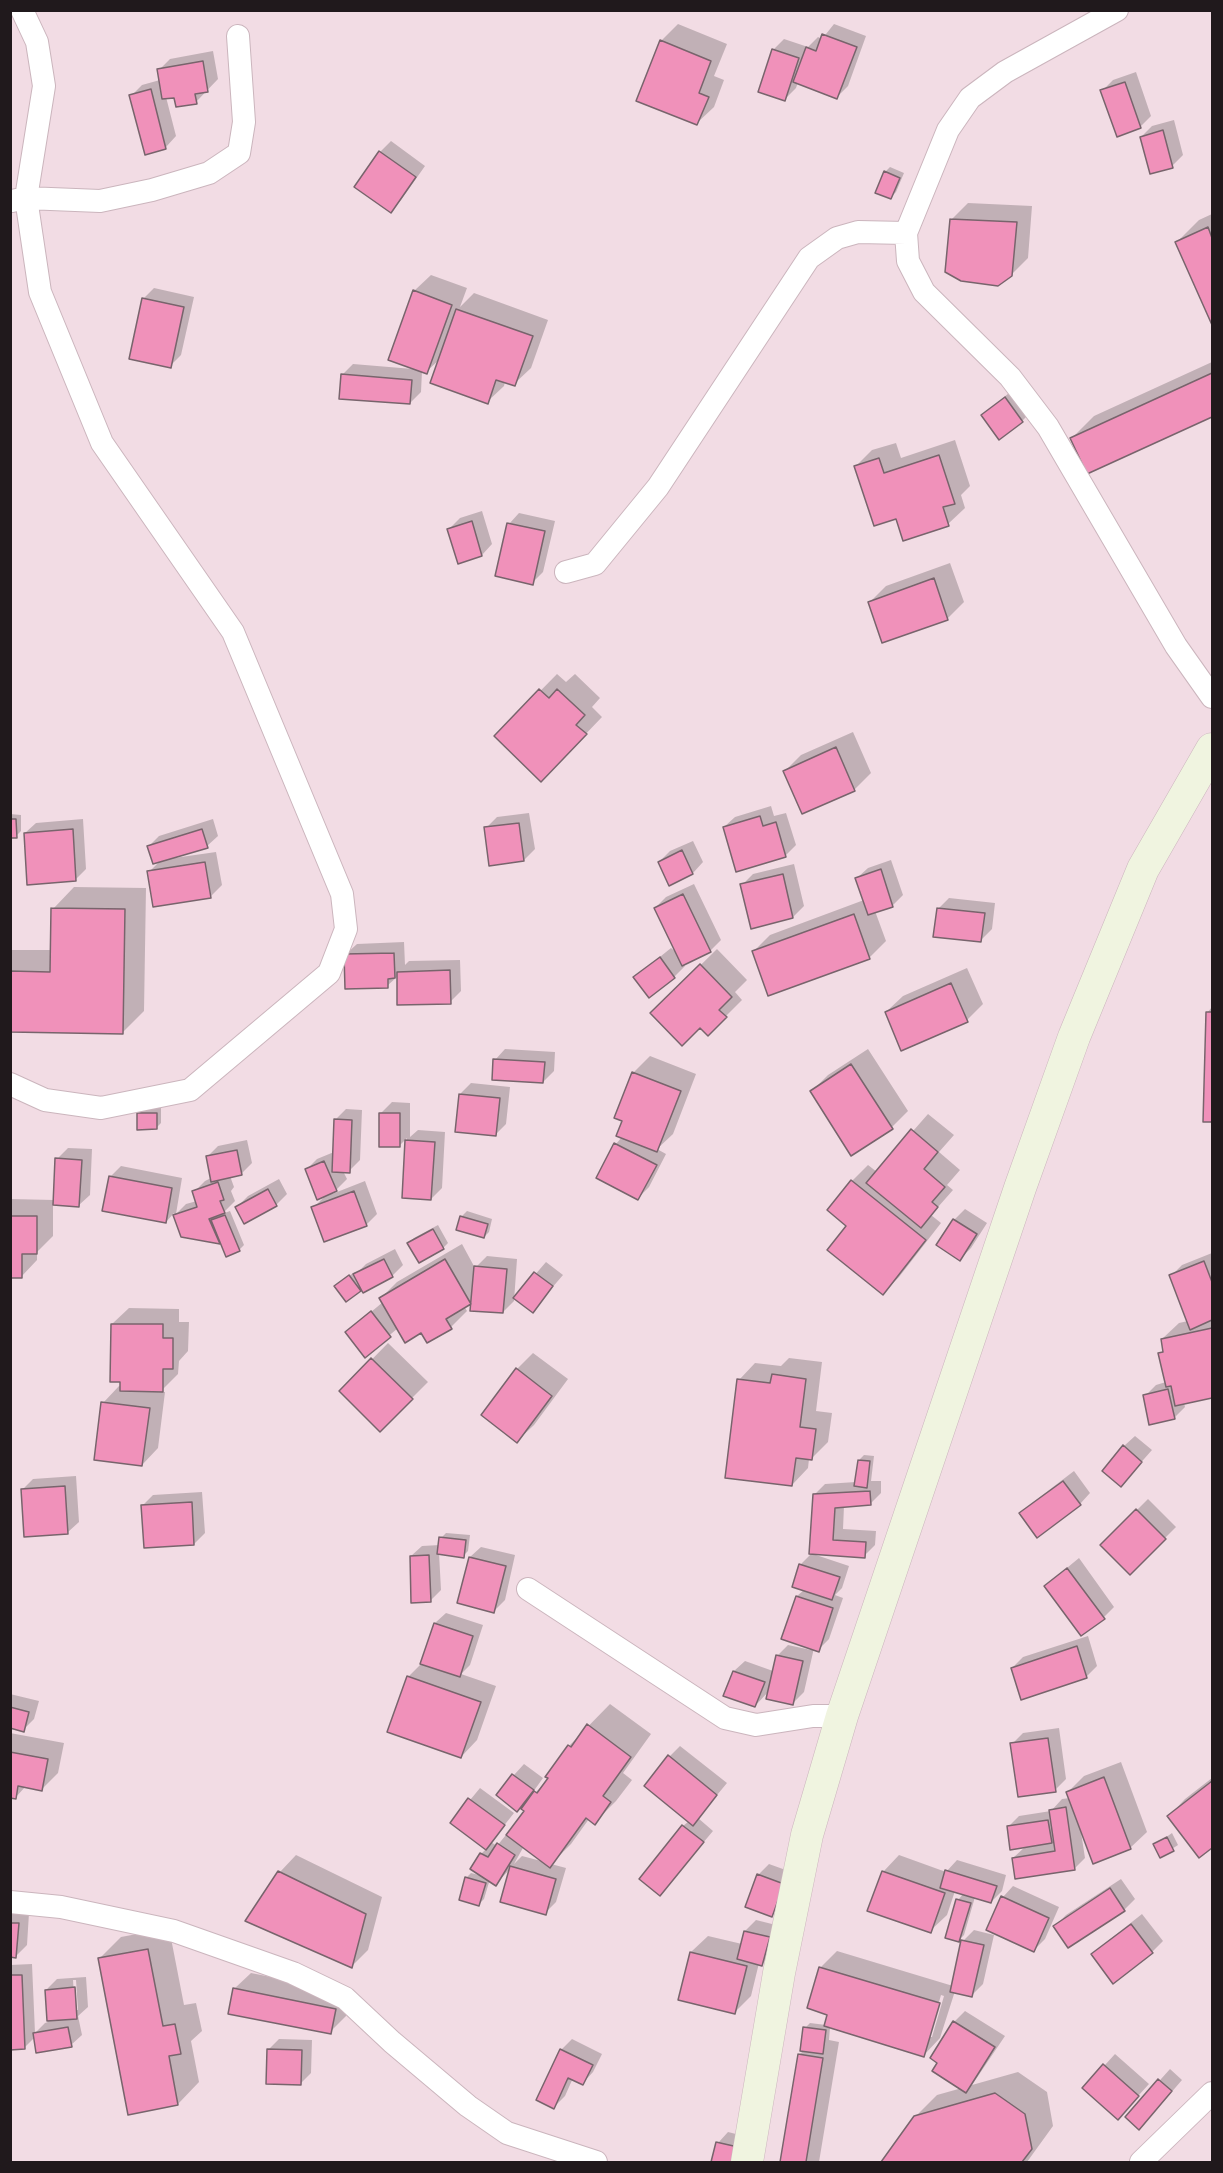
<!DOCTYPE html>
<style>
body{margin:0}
#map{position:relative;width:1223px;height:2173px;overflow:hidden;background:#f2dce4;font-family:"Titillium Web",sans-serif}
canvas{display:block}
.frame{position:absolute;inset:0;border:12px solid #20191c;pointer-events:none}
</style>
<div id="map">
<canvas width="1223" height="2173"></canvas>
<div class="frame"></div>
</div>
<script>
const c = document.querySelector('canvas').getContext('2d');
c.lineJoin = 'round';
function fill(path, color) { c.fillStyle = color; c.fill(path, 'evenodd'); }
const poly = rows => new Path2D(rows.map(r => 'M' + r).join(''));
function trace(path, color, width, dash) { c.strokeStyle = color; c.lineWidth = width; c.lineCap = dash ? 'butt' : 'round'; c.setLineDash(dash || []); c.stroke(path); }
const shadow = poly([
 [678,24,727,44,714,76,724,80,714,107,697,123,661,41],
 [834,24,866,36,848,86,837,97,798,82,796,88,785,99,773,50,784,39,808,47,818,37,822,39],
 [213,51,218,79,196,102,175,96,166,97,176,136,166,147,146,153,131,96,142,85,160,80,159,70,170,59],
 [1136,72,1151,116,1140,127,1102,91,1113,80],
 [1174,120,1183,155,1172,166,1141,137,1152,126],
 [391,141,425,166,401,200,391,211,356,186,380,152],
 [890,167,904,173,896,192,891,197,885,172],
 [968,203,1032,206,1028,258,1011,275,951,220],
 [1212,214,1212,321,1177,242,1199,220],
 [431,275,467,288,460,307,474,293,548,320,531,368,514,384,505,381,504,386,487,402,441,358,426,372,422,371,421,392,410,403,342,375,353,364,413,369,414,291],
 [154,288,194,297,181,355,170,366,143,299],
 [1212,362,1212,415,1088,472,1072,438,1094,416],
 [1016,387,1033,410,1022,421,983,415],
 [955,440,970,486,961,495,965,508,948,524,897,517,856,466,872,450,896,443,901,458],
 [482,511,492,544,482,555,459,562,449,529,460,518],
 [519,513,555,521,543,572,532,583,509,524],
 [950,563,964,602,947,619,870,602,886,586],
 [557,674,566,682,575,674,600,698,592,707,602,717,557,764,496,736],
 [853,732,871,773,854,790,803,812,785,771,801,755],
 [771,806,774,816,786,813,796,845,785,856,724,827,735,817],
 [529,813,535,849,524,860,486,828,497,817],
 [10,814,21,815,21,831,16,836,10,836],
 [83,819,86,869,75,880,25,833,36,823],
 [213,819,218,836,207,846,174,856,174,858,216,852,222,885,211,896,154,905,149,872,160,861,149,846,159,836],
 [693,841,703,862,693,873,670,884,659,862,670,851],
 [891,860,903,895,893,905,875,911,886,941,870,957,769,995,754,951,770,935,864,900,857,878,868,868],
 [794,864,804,906,793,917,752,927,742,885,753,874],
 [694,884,721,940,710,951,683,964,685,966,674,977,649,996,635,977,671,948,677,953,655,908,666,897],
 [74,887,146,888,144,1011,122,1033,10,1031,10,950,52,950,53,909],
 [949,898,995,903,992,929,981,940,938,909],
 [404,942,405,965,409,961,460,960,461,991,450,1002,398,976,387,986,346,954,357,944],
 [717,949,747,980,735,992,742,1000,726,1016,700,1026,652,1013],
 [967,968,983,1004,967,1020,886,1012,903,996],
 [1212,1007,1212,1120,1205,1120,1207,1013],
 [505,1049,555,1052,554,1071,543,1082,495,1060],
 [868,1049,908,1111,892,1127,812,1091,828,1075],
 [650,1056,696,1074,673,1134,657,1149,666,1154,649,1187,638,1198,598,1177,616,1144,622,1137,624,1120,616,1118,634,1072],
 [471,1083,510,1087,506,1124,495,1135,460,1094],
 [392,1102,410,1103,410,1137,418,1130,445,1132,442,1188,431,1199,403,1197,407,1138,400,1145,381,1113],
 [144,1108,161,1108,161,1123,156,1128,139,1113],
 [346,1109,362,1110,360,1160,349,1171,343,1171,347,1179,332,1194,365,1181,377,1214,367,1224,325,1240,313,1208,327,1194,306,1170,317,1159,334,1152,335,1120],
 [928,1114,954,1135,939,1152,960,1170,947,1185,953,1190,931,1215,941,1223,899,1277,883,1293,848,1225,852,1181,868,1165,877,1172],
 [247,1140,252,1163,241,1174,230,1176,234,1187,231,1191,235,1201,222,1214,230,1211,244,1245,239,1250,221,1241,219,1243,182,1236,174,1213,166,1222,110,1177,121,1166,182,1178,176,1214,186,1204,197,1201,194,1192,205,1181,211,1178,207,1157,218,1146],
 [68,1148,92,1149,90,1195,79,1205,53,1203,53,1236,37,1252,37,1260,21,1277,10,1276,10,1199,54,1200,57,1159],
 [279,1179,287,1194,276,1205,237,1207,248,1196],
 [965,1209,987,1223,971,1248,960,1259,938,1244,954,1220],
 [467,1211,492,1219,489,1232,484,1237,458,1229,462,1216],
 [438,1225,448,1243,443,1248,409,1243,414,1238],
 [462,1244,475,1268,487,1256,517,1259,514,1301,503,1312,473,1300,464,1306,467,1311,451,1327,422,1331,398,1328,365,1356,347,1332,383,1302,381,1298,397,1282],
 [395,1249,403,1265,392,1276,360,1290,341,1281,355,1272,356,1274,366,1264],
 [1212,1253,1212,1396,1184,1403,1185,1407,1174,1418,1145,1396,1156,1385,1166,1382,1160,1354,1164,1349,1162,1339,1179,1323,1188,1321,1171,1276,1182,1265],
 [546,1262,563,1275,532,1311,515,1298],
 [129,1308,179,1309,179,1322,189,1322,188,1351,179,1361,178,1374,160,1392,165,1392,158,1448,142,1465,103,1403,119,1386,122,1387,112,1324],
 [388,1343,428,1382,380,1430,341,1391],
 [533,1353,568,1379,534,1425,517,1441,517,1369],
 [789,1358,822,1362,816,1411,832,1413,828,1442,811,1459,809,1459,808,1468,792,1485,739,1380,755,1363,781,1366],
 [1135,1436,1152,1450,1121,1485,1124,1446],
 [864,1455,874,1456,871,1481,881,1481,881,1493,870,1504,844,1506,843,1529,876,1531,875,1545,864,1556,813,1554,849,1566,842,1588,835,1595,843,1598,829,1639,818,1650,814,1648,804,1692,793,1703,769,1691,755,1706,734,1671,745,1661,773,1671,777,1656,788,1645,811,1650,797,1596,804,1590,793,1586,801,1564,812,1553,814,1495,825,1484,856,1482,859,1460],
 [1074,1471,1090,1493,1080,1504,1021,1514,1032,1503],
 [76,1476,79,1522,68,1532,22,1490,33,1479],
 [202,1492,205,1533,194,1544,142,1506,153,1495],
 [1148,1499,1176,1527,1130,1573,1102,1545],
 [446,1533,470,1535,468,1551,463,1556,439,1553,441,1590,430,1601,411,1556,422,1546,440,1545,441,1538],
 [481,1547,515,1555,505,1600,494,1611,470,1557],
 [1079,1558,1114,1607,1104,1617,1045,1586],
 [446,1613,483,1625,470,1665,461,1674,496,1686,477,1740,461,1757,408,1677,422,1663,435,1623],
 [1088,1636,1097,1666,1087,1676,1022,1698,1012,1668,1023,1657],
 [10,1694,39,1701,34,1719,23,1730,10,1727],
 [610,1704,651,1734,623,1773,632,1780,616,1801,594,1823,589,1819,571,1844,551,1864,566,1868,556,1902,545,1913,510,1869,496,1884,490,1879,484,1899,479,1904,466,1878,471,1873,483,1876,481,1854,487,1848,452,1822,480,1788,514,1813,491,1842,497,1846,526,1810,531,1798,530,1796,517,1810,498,1795,514,1775,524,1764,543,1778,533,1792,535,1793,550,1778,569,1746],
 [524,1846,545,1862,522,1856,514,1864],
 [1059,1728,1066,1779,1055,1790,1012,1744,1023,1733],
 [10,1733,64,1743,58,1773,42,1789,26,1786,15,1798,10,1797],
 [680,1746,727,1783,698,1818,713,1831,660,1894,683,1826,689,1821,670,1756],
 [1121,1762,1147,1832,1130,1848,1081,1832,1085,1858,1074,1869,1013,1858,1026,1846,1008,1827,1019,1816,1051,1811,1062,1799,1070,1798,1068,1792,1084,1776],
 [1212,1778,1212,1846,1200,1856,1169,1816,1185,1799],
 [1172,1833,1178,1845,1161,1856,1155,1845],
 [296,1855,382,1897,368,1950,351,1967,280,1872],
 [899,1855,946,1872,957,1860,1006,1875,1002,1891,991,1902,975,1897,964,1935,959,1940,958,1900,964,1893,955,1891,947,1915,930,1931,883,1872],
 [769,1864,794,1873,782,1904,771,1915,758,1875],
 [1121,1879,1135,1899,1124,1910,1055,1926,1066,1915],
 [1013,1886,1059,1907,1045,1939,1034,1950,1003,1897],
 [10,1912,29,1913,27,1945,16,1956,10,1956],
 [1142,1914,1163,1941,1152,1952,1093,1954,1104,1944],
 [756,1920,780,1926,773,1953,762,1964,759,1963,751,1996,734,2013,680,1998,691,1952,708,1936,742,1944,745,1931],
 [169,1928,184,2005,196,2003,202,2031,191,2041,199,2082,178,2104,99,1959,121,1937],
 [974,1930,994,1935,983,1984,972,1995,955,1991,940,2038,924,2055,830,2027,829,2040,839,2042,819,2162,781,2162,799,2055,804,2050,805,2028,810,2023,826,2025,829,2014,809,2007,821,1967,837,1951,953,1986,963,1941],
 [941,1995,944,1996,932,2037,929,2037],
 [32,1964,35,2033,45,2023,48,2022,46,1990,57,1979,86,1977,88,2007,78,2016,82,2035,71,2045,35,2037,24,2048,10,2048,10,1965],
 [73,1980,76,1980,78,2010,75,2010],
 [251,1973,351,1993,346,2016,330,2032,234,1989],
 [965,2011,1005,2036,972,2085,1018,2072,1047,2092,1053,2126,1027,2162,882,2162,915,2117,937,2095,962,2088,939,2062,932,2058,954,2022],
 [279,2039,312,2040,311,2073,300,2084,268,2050],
 [572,2039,602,2054,593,2072,583,2083,573,2078,565,2096,554,2107,538,2099,561,2050],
 [1115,2054,1149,2084,1128,2107,1084,2088],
 [1170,2069,1182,2080,1150,2117,1127,2117],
 [728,2132,748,2137,742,2162,713,2162,718,2143]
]);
const building = poly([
 [822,34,857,47,837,99,793,82,806,47,816,51,822,34],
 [660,40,711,61,699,93,709,97,697,125,636,101,660,40],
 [772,49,799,58,785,101,758,92,772,49],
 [203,61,208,92,195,94,197,104,176,107,174,98,162,99,157,69,203,61],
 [1125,82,1141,128,1117,137,1100,90,1125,82],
 [151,89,166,149,145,155,129,95,151,89],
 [1163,130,1173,168,1150,174,1140,137,1163,130],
 [379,151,416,177,391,213,354,187,379,151],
 [884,171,900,178,891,199,875,193,884,171],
 [950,219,1017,222,1012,276,998,286,961,281,945,272,950,219],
 [1208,227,1212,238,1212,325,1175,242,1208,227],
 [413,290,452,305,427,374,388,360,413,290],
 [142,298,184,307,171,368,129,359,142,298],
 [456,309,533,336,515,386,496,380,488,404,430,383,456,309],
 [1212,373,1212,417,1087,474,1070,438,1212,373],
 [341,374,412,380,410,404,339,399,341,374],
 [1005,397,1023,422,999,440,981,415,1005,397],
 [939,455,955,504,943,507,949,526,903,541,896,519,874,526,854,466,879,458,884,473,939,455],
 [472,521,482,556,458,564,447,529,472,521],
 [507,523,545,531,533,585,495,576,507,523],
 [934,578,948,620,882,643,868,602,934,578],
 [539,689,549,698,557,689,585,715,576,725,587,734,541,782,494,736,539,689],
 [836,747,855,791,802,814,783,771,836,747],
 [760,816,763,826,776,822,786,857,736,872,723,827,760,816],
 [10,819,16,819,17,838,10,838,10,819],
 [519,823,524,861,489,866,484,827,519,823],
 [73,829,76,881,27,885,24,833,73,829],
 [202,829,208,848,153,864,147,846,202,829],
 [682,850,693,874,669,886,658,862,682,850],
 [205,862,211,898,153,907,147,871,205,862],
 [881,869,893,907,868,915,855,878,881,869],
 [783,874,793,918,751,929,740,884,783,874],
 [683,894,711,952,682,966,654,908,683,894],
 [51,908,125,909,123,1034,10,1032,10,971,50,972,51,908],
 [937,908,985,913,981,942,933,937,937,908],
 [854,914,870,959,768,996,752,951,854,914],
 [394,953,395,978,388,979,388,988,345,989,344,954,394,953],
 [660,957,675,978,649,998,633,977,660,957],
 [700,964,732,997,719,1010,727,1017,708,1036,700,1028,682,1046,650,1013,700,964],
 [450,970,451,1004,397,1005,397,972,450,970],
 [951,983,968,1022,901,1051,885,1012,951,983],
 [1206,1012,1212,1012,1212,1122,1203,1122,1206,1012],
 [493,1059,545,1062,543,1083,492,1080,493,1059],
 [851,1064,893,1129,851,1156,810,1091,851,1064],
 [632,1072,681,1091,657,1152,616,1136,622,1121,614,1118,632,1072],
 [459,1094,500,1098,496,1136,455,1132,459,1094],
 [137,1113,157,1113,157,1129,137,1130,137,1113],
 [379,1113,400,1113,400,1147,379,1147,379,1113],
 [334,1119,352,1120,350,1173,332,1172,334,1119],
 [911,1129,938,1152,924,1169,945,1187,932,1202,938,1207,921,1228,866,1183,911,1129],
 [405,1140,435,1142,431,1200,402,1198,405,1140],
 [614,1143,657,1165,638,1200,596,1178,614,1143],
 [237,1150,242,1175,211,1182,206,1156,237,1150],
 [55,1158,82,1160,79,1207,53,1205,55,1158],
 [324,1161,337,1191,317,1200,305,1169,324,1161],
 [109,1176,172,1188,166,1223,102,1211,109,1176],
 [851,1180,926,1240,883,1295,827,1250,846,1226,827,1210,851,1180],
 [218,1182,224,1200,220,1201,225,1213,209,1219,220,1244,181,1237,173,1215,197,1207,192,1191,218,1182],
 [268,1189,277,1206,244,1224,235,1207,268,1189],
 [354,1191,367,1226,324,1242,311,1207,354,1191],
 [225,1215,240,1251,226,1257,211,1220,225,1215],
 [10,1216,37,1216,37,1254,22,1254,22,1278,10,1278,10,1216],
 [460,1216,488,1224,484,1238,456,1230,460,1216],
 [953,1219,977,1234,960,1261,936,1245,953,1219],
 [433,1229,444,1249,419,1263,407,1243,433,1229],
 [384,1259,393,1277,363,1293,353,1274,384,1259],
 [445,1259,471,1304,446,1319,452,1329,427,1343,421,1333,405,1343,379,1298,445,1259],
 [1204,1261,1212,1282,1212,1320,1190,1330,1169,1275,1204,1261],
 [474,1266,507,1269,503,1313,470,1311,474,1266],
 [534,1272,553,1286,533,1313,513,1298,534,1272],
 [349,1275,361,1291,346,1302,334,1286,349,1275],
 [371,1311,391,1337,365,1358,345,1332,371,1311],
 [111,1324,163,1324,163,1338,173,1338,173,1369,163,1369,163,1392,120,1391,120,1382,110,1382,111,1324],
 [1212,1328,1212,1398,1175,1406,1171,1386,1166,1387,1158,1353,1163,1352,1161,1339,1212,1328],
 [371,1358,413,1399,380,1432,339,1391,371,1358],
 [516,1368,552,1396,517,1443,481,1415,516,1368],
 [772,1374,806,1379,800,1427,816,1429,812,1460,796,1458,792,1486,725,1478,737,1379,770,1383,772,1374],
 [1168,1389,1175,1419,1149,1425,1143,1395,1168,1389],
 [101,1402,150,1408,142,1466,94,1460,101,1402],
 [1123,1445,1142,1462,1121,1487,1102,1471,1123,1445],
 [858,1460,870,1461,867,1488,854,1486,858,1460],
 [1063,1481,1081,1505,1037,1538,1019,1513,1063,1481],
 [65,1486,68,1534,24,1537,21,1489,65,1486],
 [870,1491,871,1505,835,1508,833,1540,866,1542,865,1558,809,1554,813,1494,870,1491],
 [192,1502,194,1545,144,1548,141,1505,192,1502],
 [1136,1509,1166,1539,1130,1575,1100,1545,1136,1509],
 [439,1537,466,1540,464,1558,437,1554,439,1537],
 [429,1555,431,1602,411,1603,410,1556,429,1555],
 [469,1557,506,1566,494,1613,457,1603,469,1557],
 [799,1564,840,1577,832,1600,792,1587,799,1564],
 [1067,1568,1105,1619,1081,1636,1044,1586,1067,1568],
 [796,1596,833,1608,819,1652,781,1639,796,1596],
 [434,1623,473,1636,460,1677,420,1664,434,1623],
 [1077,1646,1087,1678,1021,1700,1011,1668,1077,1646],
 [776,1655,803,1661,793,1705,766,1699,776,1655],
 [733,1671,765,1682,755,1707,723,1696,733,1671],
 [407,1676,481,1702,461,1758,387,1732,407,1676],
 [10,1707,29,1712,24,1732,10,1728,10,1707],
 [587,1724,631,1757,603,1796,611,1802,595,1825,586,1818,550,1868,506,1835,524,1811,521,1809,534,1791,537,1793,548,1778,545,1777,568,1745,571,1747,587,1724],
 [1048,1738,1056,1792,1018,1797,1010,1743,1048,1738],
 [10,1752,48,1759,42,1791,18,1786,16,1799,10,1798,10,1752],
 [668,1755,717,1795,693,1826,644,1786,668,1755],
 [512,1774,534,1790,517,1812,496,1795,512,1774],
 [1104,1777,1131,1849,1093,1864,1066,1792,1104,1777],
 [1212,1781,1212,1848,1199,1858,1167,1816,1212,1781],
 [468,1798,505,1825,486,1850,450,1823,468,1798],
 [1066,1807,1075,1870,1015,1879,1012,1858,1055,1851,1049,1810,1066,1807],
 [1048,1820,1052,1843,1010,1850,1007,1826,1048,1820],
 [682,1825,704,1842,660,1896,639,1879,682,1825],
 [1167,1837,1174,1851,1160,1858,1153,1844,1167,1837],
 [497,1843,515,1855,496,1886,470,1869,480,1853,488,1857,497,1843],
 [510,1866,556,1879,546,1915,500,1902,510,1866],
 [945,1870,997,1886,991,1903,940,1888,945,1870],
 [278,1871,366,1914,352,1968,245,1921,278,1871],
 [882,1871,945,1893,931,1933,867,1911,882,1871],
 [757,1874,784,1884,772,1917,745,1907,757,1874],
 [465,1877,486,1883,479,1906,459,1900,465,1877],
 [1110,1888,1125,1911,1068,1948,1053,1926,1110,1888],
 [1001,1896,1049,1918,1034,1952,986,1930,1001,1896],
 [956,1899,971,1903,959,1942,945,1938,956,1899],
 [10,1923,19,1923,16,1958,10,1957,10,1923],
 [1131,1924,1153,1953,1113,1984,1091,1954,1131,1924],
 [744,1931,770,1937,762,1966,737,1959,744,1931],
 [961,1940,984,1945,972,1997,950,1992,961,1940],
 [148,1949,163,2026,175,2024,181,2054,169,2056,178,2105,128,2115,98,1958,148,1949],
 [690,1952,747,1966,735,2014,678,2000,690,1952],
 [819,1967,940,2003,924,2057,824,2026,827,2015,807,2008,819,1967],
 [10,1975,22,1975,25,2049,10,2050,10,1975],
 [75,1987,77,2019,47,2021,45,1990,75,1987],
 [233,1988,336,2009,331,2034,228,2014,233,1988],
 [953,2021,995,2047,966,2093,932,2071,937,2063,930,2058,953,2021],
 [68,2027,72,2047,36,2053,33,2033,68,2027],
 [803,2027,826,2030,823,2054,800,2051,803,2027],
 [267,2049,302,2050,301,2085,266,2084,267,2049],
 [560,2049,593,2065,583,2085,568,2078,554,2109,536,2100,560,2049],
 [798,2054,823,2058,806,2162,780,2162,798,2054],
 [1103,2064,1139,2096,1118,2120,1082,2088,1103,2064],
 [1158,2079,1172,2091,1139,2130,1125,2117,1158,2079],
 [995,2093,1025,2114,1032,2149,1022,2162,881,2162,914,2116,995,2093],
 [716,2142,738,2147,734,2162,711,2162,716,2142]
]);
const street = poly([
 [1117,10,1005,72,970,98,948,130,906,233,908,261,924,292,1010,377,1048,427,1176,646,1212,697],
 [12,201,26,198,100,201,152,190,209,173,239,153,244,122,238,36],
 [566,572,595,564,658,487,809,258,837,238,858,232,906,233],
 [10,1084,45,1100,101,1108,190,1090,329,973,346,929,342,894,233,632,102,443,40,292,26,198,44,86,37,42,22,10],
 [528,1589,725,1718,756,1725,813,1716,842,1716],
 [10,1902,61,1907,174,1931,293,1973,345,1998,392,2042,468,2106,507,2133,596,2162],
 [1141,2162,1212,2093]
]);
const secondary = poly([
 [747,2162,779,1973,807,1835,842,1716,1020,1188,1074,1037,1143,869,1212,749]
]);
fill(shadow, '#0003');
fill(building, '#f091ba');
trace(building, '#78646c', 1.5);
trace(street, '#cbb5bd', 24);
trace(secondary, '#cbb5bd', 33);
trace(street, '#fff', 22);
trace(secondary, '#f0f4e0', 32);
</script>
